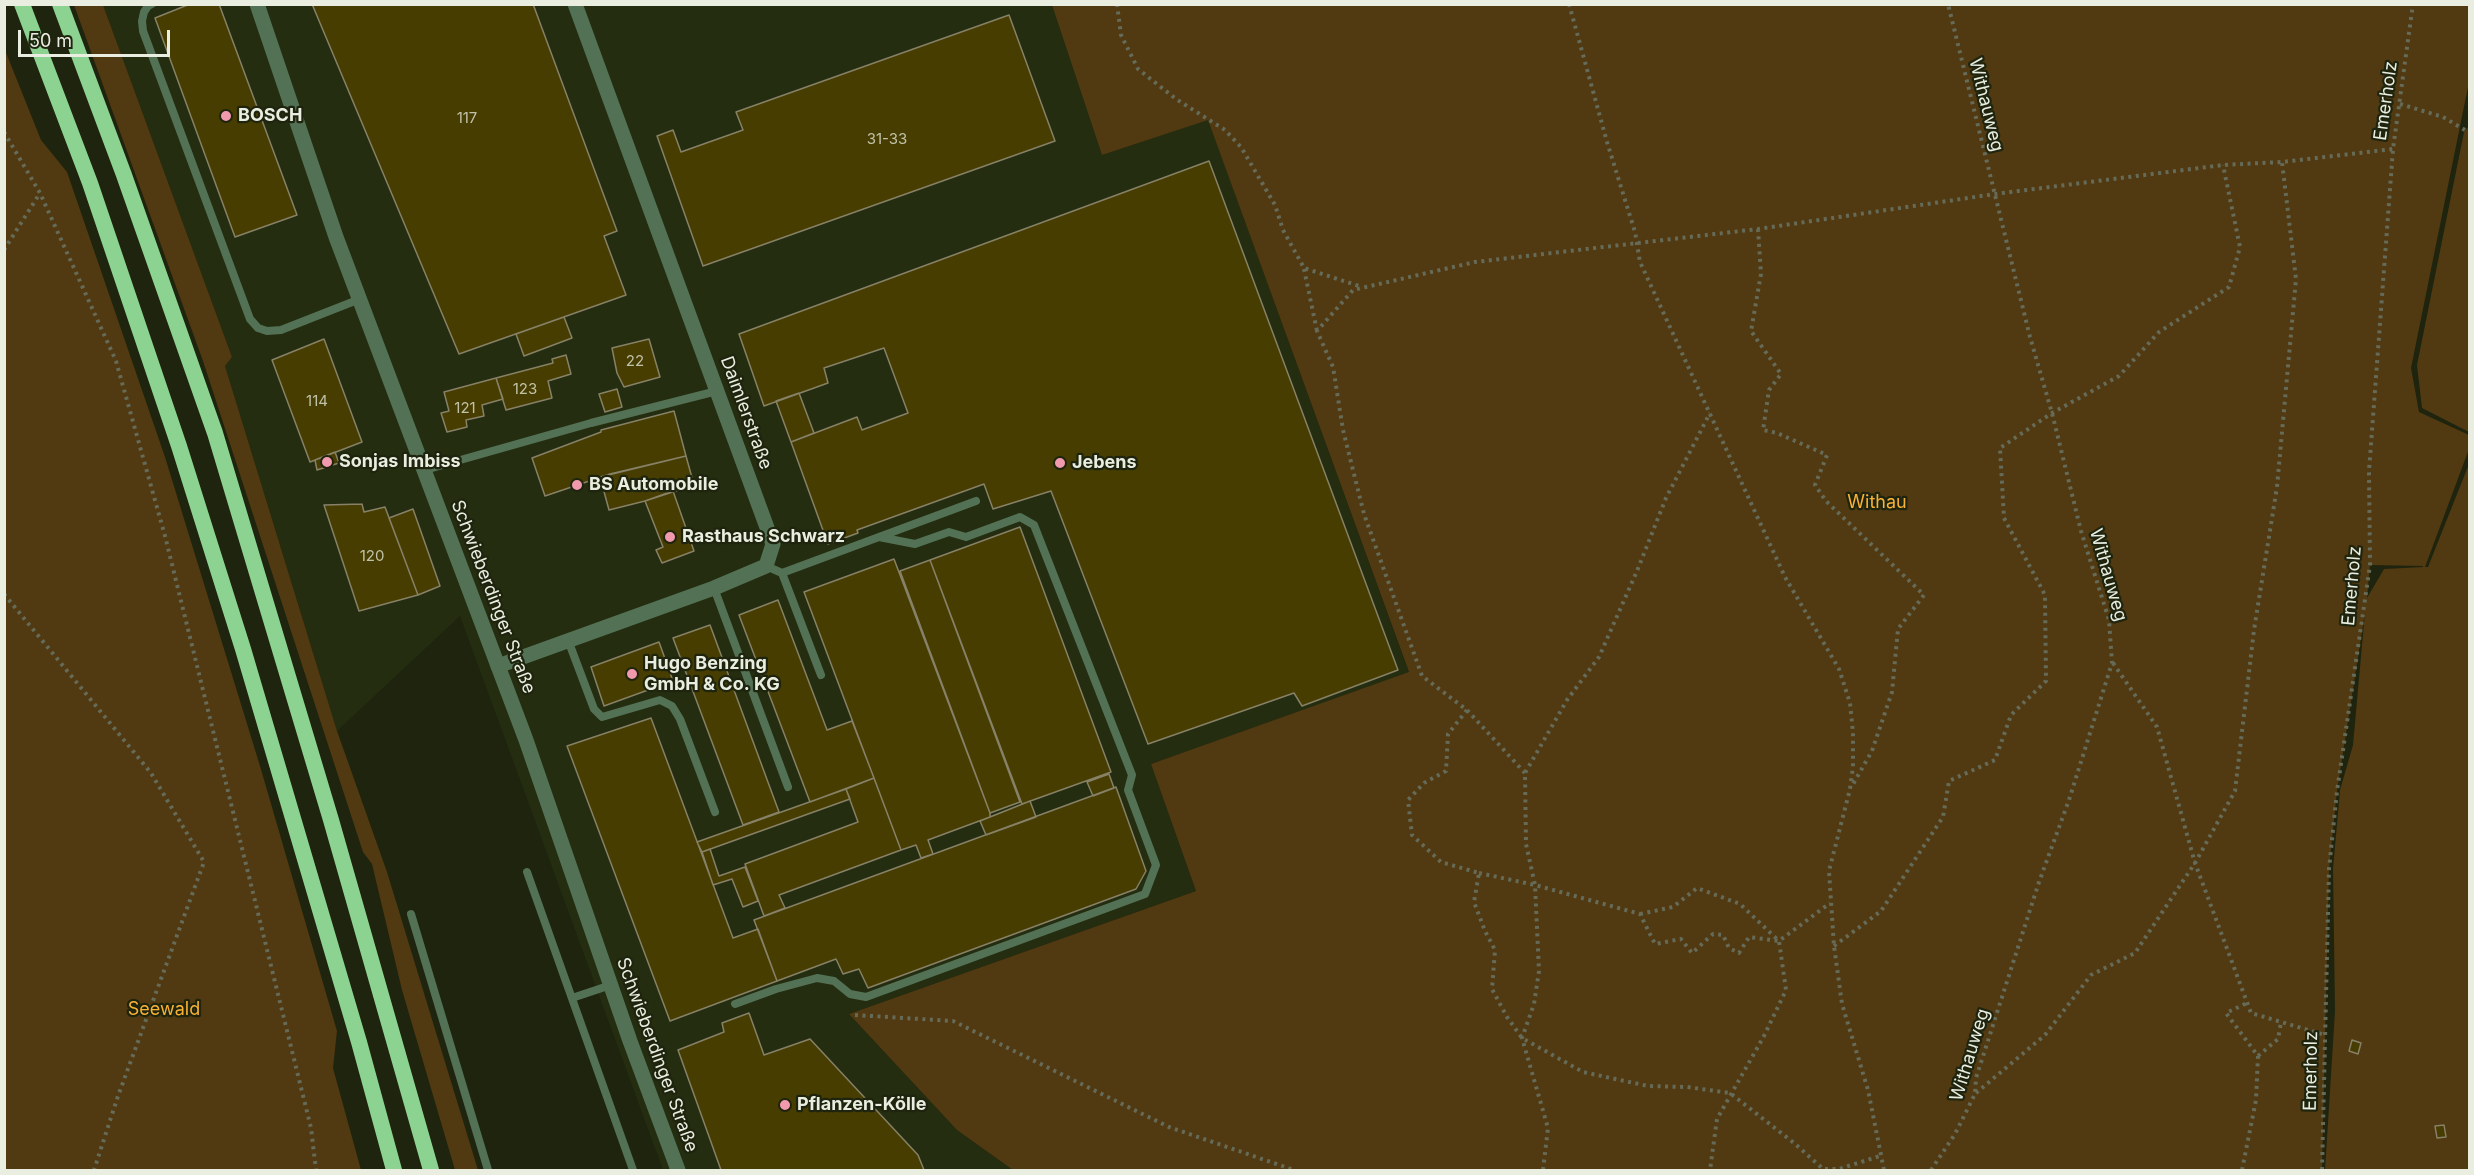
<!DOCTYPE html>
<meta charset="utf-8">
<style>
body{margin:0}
#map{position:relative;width:2474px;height:1175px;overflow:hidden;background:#1e240e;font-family:Inter,sans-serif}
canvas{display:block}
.frame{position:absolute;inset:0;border:6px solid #e9eee0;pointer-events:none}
.scale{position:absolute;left:18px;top:30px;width:152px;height:27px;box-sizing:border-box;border:3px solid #e9eee0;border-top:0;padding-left:8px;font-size:18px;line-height:21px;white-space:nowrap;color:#e9eee0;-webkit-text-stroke:4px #1e240e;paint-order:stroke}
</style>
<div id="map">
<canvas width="2474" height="1175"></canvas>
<div class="frame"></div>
<div class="scale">50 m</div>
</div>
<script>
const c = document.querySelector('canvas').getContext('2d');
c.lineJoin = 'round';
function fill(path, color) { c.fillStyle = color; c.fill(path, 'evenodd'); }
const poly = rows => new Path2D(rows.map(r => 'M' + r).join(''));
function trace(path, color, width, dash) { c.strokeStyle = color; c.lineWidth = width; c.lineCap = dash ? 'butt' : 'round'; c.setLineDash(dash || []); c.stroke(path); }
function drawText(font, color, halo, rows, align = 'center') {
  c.font = font + ' Inter,sans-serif'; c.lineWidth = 4.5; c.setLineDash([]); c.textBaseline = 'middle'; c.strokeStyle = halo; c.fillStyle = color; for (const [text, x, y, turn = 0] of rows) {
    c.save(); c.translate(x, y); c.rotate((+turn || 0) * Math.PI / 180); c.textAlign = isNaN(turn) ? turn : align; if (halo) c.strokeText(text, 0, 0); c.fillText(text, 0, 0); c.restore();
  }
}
const built = poly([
 [103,5,1052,5,1102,155,1208,119,1409,673,1151,764,1196,891,849,1014,957,1130,1013,1170,663,1170,460,616,337,731,225,366,232,357]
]);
const green = poly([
 [74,5,103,5,232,357,225,366,337,731,387,872,478,1170,455,1170,402,990,372,864,363,852,203,361],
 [1052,5,2469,5,2469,82,2411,368,2419,412,2469,435,2469,449,2425,567,2428,567,2469,464,2469,1170,2325,1170,2335,1011,2333,869,2340,790,2353,745,2365,612,2337,791,2329,869,2322,1170,1013,1170,957,1130,849,1014,1196,891,1151,764,1409,672,1208,120,1102,155],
 [2370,565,2423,566,2423,567,2384,569,2367,598],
 [5,50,41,140,67,172,165,457,260,766,337,1031,333,1068,361,1170,5,1170],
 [2469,126,2469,432,2422,408,2417,365,2464,132]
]);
const building = poly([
 [190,4,219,4,297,215,235,237,155,18,190,4],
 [312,4,533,4,617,231,604,236,626,295,459,354,312,4],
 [1009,15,1055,141,703,266,657,136,673,130,681,152,743,130,736,112,1009,15],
 [1209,161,1398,670,1302,706,1294,693,1148,744,1051,491,993,509,984,484,857,530,858,533,828,544,791,442,857,417,862,430,908,413,884,348,824,368,828,383,764,406,739,334,1209,161],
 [564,317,572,338,524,356,516,334,564,317],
 [324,339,362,442,310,462,272,360,324,339],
 [649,339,660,377,624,387,617,373,612,348,649,339],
 [566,355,571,374,548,381,552,398,506,410,496,378,553,363,552,359,566,355],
 [496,378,503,399,482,405,484,416,466,420,467,427,447,432,441,413,449,411,444,392,496,378],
 [617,389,622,407,605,412,599,394,617,389],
 [799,393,814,433,791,442,776,401,799,393],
 [674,411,686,456,610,474,545,496,532,458,601,432,601,430,674,411],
 [335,452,339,463,317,470,315,460,335,452],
 [686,456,694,485,645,501,609,510,600,477,686,456],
 [673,491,694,551,662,563,656,550,663,547,645,501,673,491],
 [362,504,364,512,385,507,418,595,359,611,324,505,362,504],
 [413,509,440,586,418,595,389,518,413,509],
 [1020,527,1111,772,1022,804,930,560,1020,527],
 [894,559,990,813,990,817,928,840,933,854,921,858,916,845,901,850,804,592,894,559],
 [930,560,1020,802,990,813,900,571,930,560],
 [778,600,827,730,852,721,874,778,810,802,739,615,778,600],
 [710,625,779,812,743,825,673,638,710,625],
 [659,642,673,681,604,706,591,667,659,642],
 [651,718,733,938,758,929,777,981,670,1021,567,746,651,718],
 [1109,774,1114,788,1093,796,1087,782,1109,774],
 [874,778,901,850,779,895,785,908,764,916,745,864,858,822,846,789,874,778],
 [1116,787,1146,871,1136,889,868,988,859,969,843,974,836,959,777,981,754,920,1116,787],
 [846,789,850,799,702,852,697,842,846,789],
 [1030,801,1036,817,986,835,980,821,1030,801],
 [710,849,719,876,745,867,758,901,743,907,732,879,713,885,702,852,710,849],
 [749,1013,764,1055,810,1039,918,1155,924,1170,721,1170,678,1050,724,1032,722,1023,749,1013],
 [2352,1040,2361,1043,2358,1054,2349,1051,2352,1040],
 [2444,1125,2446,1137,2437,1138,2435,1126,2444,1125]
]);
const path = poly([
 [1117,4,1121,35,1138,69,1176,99,1225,130,1241,147,1275,205,1283,230,1304,268,1362,287],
 [1569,4,1607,142,1635,232,1640,262,1785,577,1839,669,1850,703,1853,733,1853,767,1850,789,1829,871,1834,946,1842,1004,1868,1090,1884,1170],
 [2400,104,2443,117,2470,133],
 [4,132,40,193,116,361,165,536,311,1128,316,1170],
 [1758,229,1761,274,1751,331,1781,374,1769,390,1763,430,1777,433,1827,455,1815,485,1826,501,1924,595,1898,629,1892,692,1872,751,1852,786],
 [4,250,40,193],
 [1304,269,1317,331],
 [4,594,151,773,204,862,118,1096,94,1170],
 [2113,663,2157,727,2195,863,2251,1013,2325,1035],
 [1467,710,1448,734,1446,771,1424,783,1408,800,1412,835,1441,862,1479,873,1474,902,1485,931,1495,950,1492,989,1507,1017,1522,1038,1583,1072,1648,1086,1687,1087,1730,1093,1794,1143,1823,1169,1839,1169,1880,1156],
 [1525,773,1467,710,1422,676,1364,514,1343,430,1333,367,1317,331,1353,290,1475,262,1758,229,1995,194,2223,165,2282,162,2393,149],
 [1479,873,1535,885,1640,914,1655,944,1681,939,1692,953,1713,934,1723,935,1729,948,1739,953,1749,937,1779,941,1830,903],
 [1640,914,1673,907,1697,888,1740,904,1779,941,1786,990,1764,1036,1717,1119,1710,1170],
 [1834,946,1881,911,1943,817,1949,781,1995,760,2011,715,2046,681,2045,595,2004,518,2000,448,2052,413,2119,376,2159,332,2229,287,2240,247,2223,165],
 [855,1015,953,1021,1169,1127,1294,1170],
 [2258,1056,2278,1039,2281,1022],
 [1976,1093,2045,1035,2091,975,2135,953,2195,863,2235,791,2254,630,2277,487,2296,279,2282,162],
 [1543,1170,1548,1128,1522,1038,1534,1004,1539,971,1535,885,1526,844,1525,773,1567,700,1599,657,1637,571,1666,498,1710,413],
 [1931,1170,1955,1134,1975,1094,1976,1078,2039,882,2069,800,2112,663,2109,620,2081,531,2052,413,2030,337,1948,4],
 [2242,1170,2256,1100,2258,1056,2226,1013,2247,1003],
 [2322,1170,2329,869,2337,791,2370,565,2369,471,2393,149,2413,4]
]);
const service = poly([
 [152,4,148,6,144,12,142,21,143,31,250,319,258,328,267,331,281,330,360,299],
 [425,470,591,423,717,391],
 [766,566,782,573,976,501],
 [782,573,821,675],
 [714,588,788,787],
 [568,640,594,709,602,717,660,700,672,706,680,719,715,812],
 [527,872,633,1170],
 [411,914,488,1170],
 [572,998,611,985],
 [735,1004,776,989,817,978,834,981,850,994,866,997,1145,894,1156,865,1128,790,1132,775,1034,525,1020,517,966,537,949,532,915,544,879,537]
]);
const minor = poly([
 [498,666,714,588,766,566,773,544,575,4]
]);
const tertiary = poly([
 [257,4,336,237,526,740,630,1041,678,1170]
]);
const trunk = poly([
 [22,4,90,183,179,446,243,649,359,1042,394,1170],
 [60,4,124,175,215,433,331,820,431,1170]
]);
const markers = [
 [226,116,6,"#f29aad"],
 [327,462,6,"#f29aad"],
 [1060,463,6,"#f29aad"],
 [577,485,6,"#f29aad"],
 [670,537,6,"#f29aad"],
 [632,674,6,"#f29aad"],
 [785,1105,6,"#f29aad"]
];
const numberNames = [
 ["117",467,118],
 ["31-33",887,139],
 ["22",635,361],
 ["123",525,389],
 ["114",317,401],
 ["121",465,408],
 ["120",372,556]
];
const streetNames = [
 ["Emerholz",2386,101,-82],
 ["Withauweg",1986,105,76],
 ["Daimlerstraße",746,413,70],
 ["Withauweg",2108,575,74],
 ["Emerholz",2352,586,-85],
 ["Schwieberdinger Straße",493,597,69],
 ["Schwieberdinger Straße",657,1055,70],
 ["Withauweg",1970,1055,-73],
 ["Emerholz",2311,1071,-89]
];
const poiNames = [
 ["BOSCH",238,116],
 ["Sonjas Imbiss",339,462],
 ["Jebens",1072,463],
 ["BS Automobile",589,485],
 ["Rasthaus Schwarz",682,537],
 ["Hugo Benzing",644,664],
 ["GmbH & Co. KG",644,685],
 ["Pflanzen-Kölle",797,1105]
];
const parkNames = [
 ["Withau",1877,503],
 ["Seewald",164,1010]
];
fill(built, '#242d0f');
fill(green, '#513911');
fill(building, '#473d00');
trace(building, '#868167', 1.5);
trace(path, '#666b58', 4, [3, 4.5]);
trace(service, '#537155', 8);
trace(minor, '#537155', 15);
trace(tertiary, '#537155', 15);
trace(trunk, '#8cd291', 16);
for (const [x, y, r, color] of markers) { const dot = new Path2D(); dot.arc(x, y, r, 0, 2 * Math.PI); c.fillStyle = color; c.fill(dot); trace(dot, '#1e240e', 2); }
drawText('15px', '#c0c2a8', null, numberNames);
drawText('18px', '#e9eee0', '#1e240e', streetNames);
drawText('bold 18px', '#e9eee0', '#1e240e', poiNames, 'left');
drawText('18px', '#fab235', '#1e240e', parkNames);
</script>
